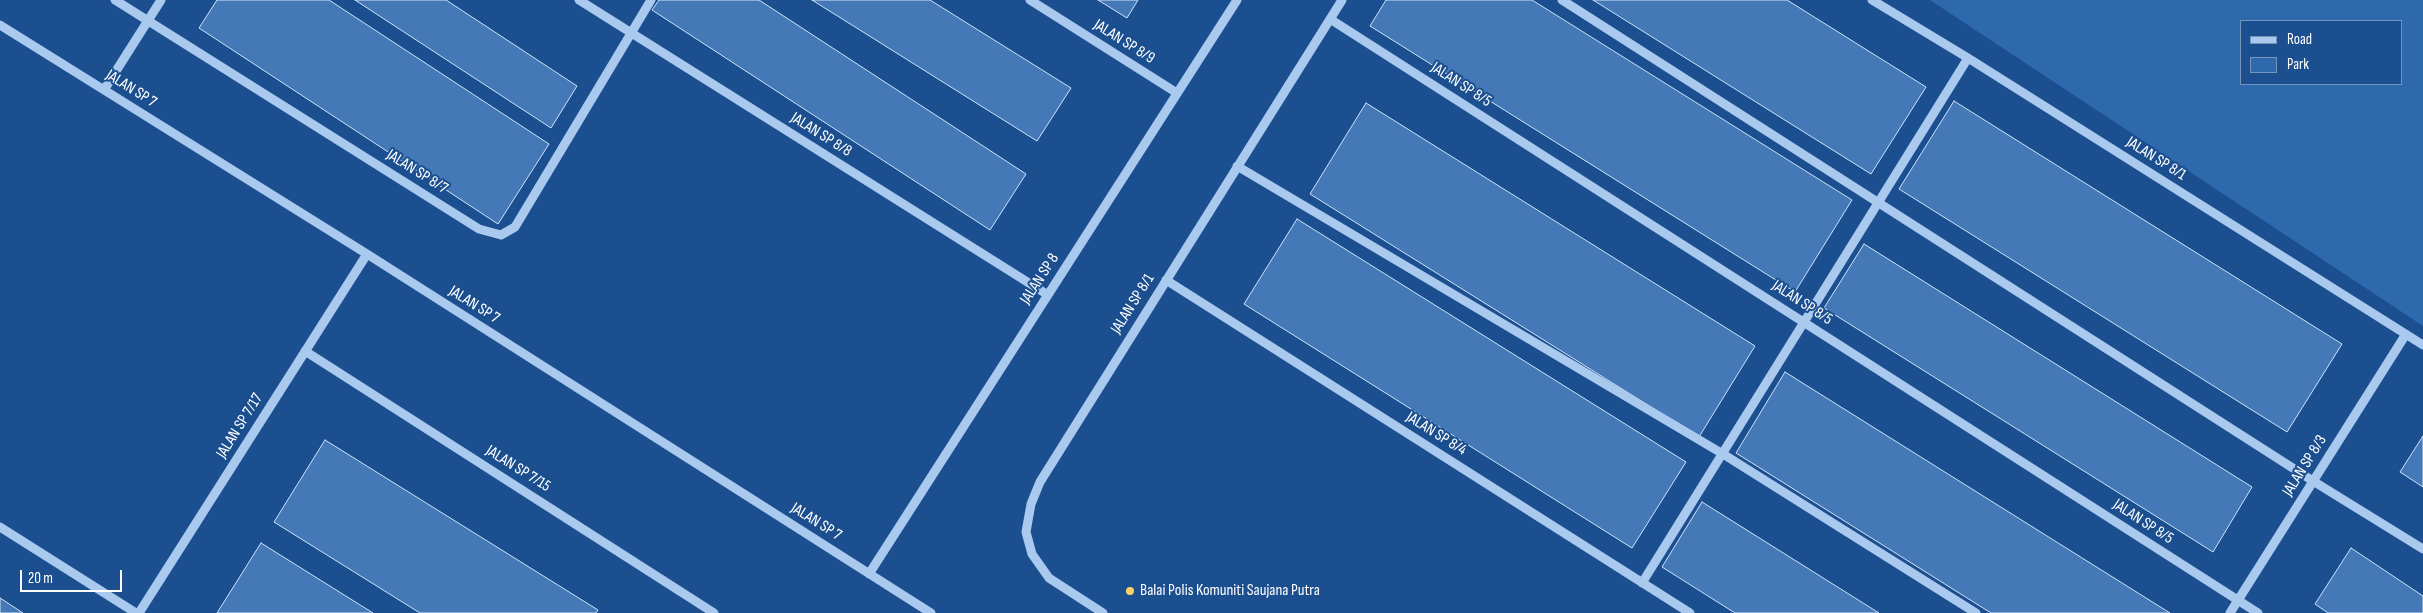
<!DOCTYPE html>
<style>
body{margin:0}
#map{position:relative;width:2423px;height:613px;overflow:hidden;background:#1b4f8f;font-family:"Sofia Sans Condensed",sans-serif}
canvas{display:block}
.legend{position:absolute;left:2240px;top:20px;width:162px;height:65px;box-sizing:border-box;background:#1b4f8f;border:1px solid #7695bc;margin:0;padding:6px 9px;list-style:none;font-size:15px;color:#fff}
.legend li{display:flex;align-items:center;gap:10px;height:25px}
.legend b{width:25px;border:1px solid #7695bc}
.scale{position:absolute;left:20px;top:570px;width:102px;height:22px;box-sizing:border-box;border:2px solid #fff;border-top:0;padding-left:6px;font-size:15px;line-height:18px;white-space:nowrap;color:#fff;-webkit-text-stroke:4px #1b4f8f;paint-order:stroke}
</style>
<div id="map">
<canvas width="2423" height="613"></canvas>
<ul class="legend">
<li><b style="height:6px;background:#a9c9ee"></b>Road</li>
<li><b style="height:14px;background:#2e69ad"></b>Park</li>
</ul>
<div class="scale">20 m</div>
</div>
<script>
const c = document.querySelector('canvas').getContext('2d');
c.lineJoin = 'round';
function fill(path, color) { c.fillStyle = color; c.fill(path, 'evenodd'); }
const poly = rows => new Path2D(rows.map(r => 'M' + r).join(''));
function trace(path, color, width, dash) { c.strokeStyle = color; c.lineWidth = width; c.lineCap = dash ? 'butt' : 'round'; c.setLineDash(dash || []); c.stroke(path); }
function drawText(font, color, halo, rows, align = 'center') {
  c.font = font + ' "Sofia Sans Condensed",sans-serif'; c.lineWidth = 4; c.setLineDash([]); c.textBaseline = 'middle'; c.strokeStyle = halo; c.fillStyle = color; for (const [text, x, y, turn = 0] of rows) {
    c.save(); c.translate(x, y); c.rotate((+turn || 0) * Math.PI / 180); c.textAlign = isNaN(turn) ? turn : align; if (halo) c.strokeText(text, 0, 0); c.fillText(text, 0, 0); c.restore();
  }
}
const green = poly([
 [1930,0,2423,0,2423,326],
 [2242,21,2402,21,2402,84,2242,84]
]);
const building = poly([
 [217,0,329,0,549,144,498,224,199,28,217,0],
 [355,0,446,0,577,86,551,128,355,0],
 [659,0,759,0,1026,174,990,230,652,10,659,0],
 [812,0,930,0,1071,88,1037,141,812,0],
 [1098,0,1138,0,1127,18,1098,0],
 [1386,0,1532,0,1852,200,1795,292,1370,26,1386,0],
 [1593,0,1787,0,1926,87,1871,174,1593,0],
 [1954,101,2342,344,2287,432,1899,189,1954,101],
 [1366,103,1755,346,1699,437,1310,194,1366,103],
 [1297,219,1686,462,1632,548,1244,304,1297,219],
 [1864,244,2252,487,2213,552,1824,308,1864,244],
 [1785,372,2170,613,1991,613,1736,453,1785,372],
 [2423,436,2423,487,2400,472,2423,436],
 [325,440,598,610,596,613,420,613,274,522,325,440],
 [1702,502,1879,613,1735,613,1662,567,1702,502],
 [261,543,373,613,217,613,261,543],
 [2351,548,2423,596,2423,613,2328,613,2315,604,2351,548],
 [0,598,23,613,0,613,0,598]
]);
const minor = poly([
 [115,0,479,229,501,235,515,227,651,0],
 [579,0,1048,295],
 [1030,0,1177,93],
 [1562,0,2313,481,2423,549],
 [1872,0,1968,58,2423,345],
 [1330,19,2258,613],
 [0,25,367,254,931,613],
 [104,90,161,0],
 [1237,166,1723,454,1976,613],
 [1166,280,1690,613],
 [305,351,714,613],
 [0,527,136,613],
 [869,574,1237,0],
 [1642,583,1968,58],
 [139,613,367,254],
 [1103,613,1049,578,1032,554,1026,532,1031,504,1040,482,1342,0],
 [2230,613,2406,334]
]);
const markers = [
 [1130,591,5,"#ffd166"]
];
const streetNames = [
 ["JALAN SP 8/9",1124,42,32],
 ["JALAN SP 8/5",1461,85,33],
 ["JALAN SP 7",131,89,32],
 ["JALAN SP 8/8",821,135,32],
 ["JALAN SP 8/1",2156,159,32],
 ["JALAN SP 8/7",417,172,32],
 ["JALAN SP 8",1040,279,-57],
 ["JALAN SP 8/5",1802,303,33],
 ["JALAN SP 8/1",1133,304,-58],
 ["JALAN SP 7",474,305,32],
 ["JALAN SP 7/17",240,426,-58],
 ["JALAN SP 8/4",1436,434,32],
 ["JALAN SP 8/3",2305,466,-58],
 ["JALAN SP 7/15",518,469,32],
 ["JALAN SP 7",816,522,32],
 ["JALAN SP 8/5",2143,522,33]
];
const poiNames = [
 ["Balai Polis Komuniti Saujana Putra",1140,591]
];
fill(green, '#2e69ad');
fill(building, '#4478b7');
trace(building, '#cfe3fa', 1);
trace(minor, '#a9c9ee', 9);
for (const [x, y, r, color] of markers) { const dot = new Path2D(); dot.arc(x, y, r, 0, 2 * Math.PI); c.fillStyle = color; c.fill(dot); trace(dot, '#1b4f8f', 2); }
drawText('16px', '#fff', '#1b4f8f', streetNames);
drawText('16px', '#fff', '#1b4f8f', poiNames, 'left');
</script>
